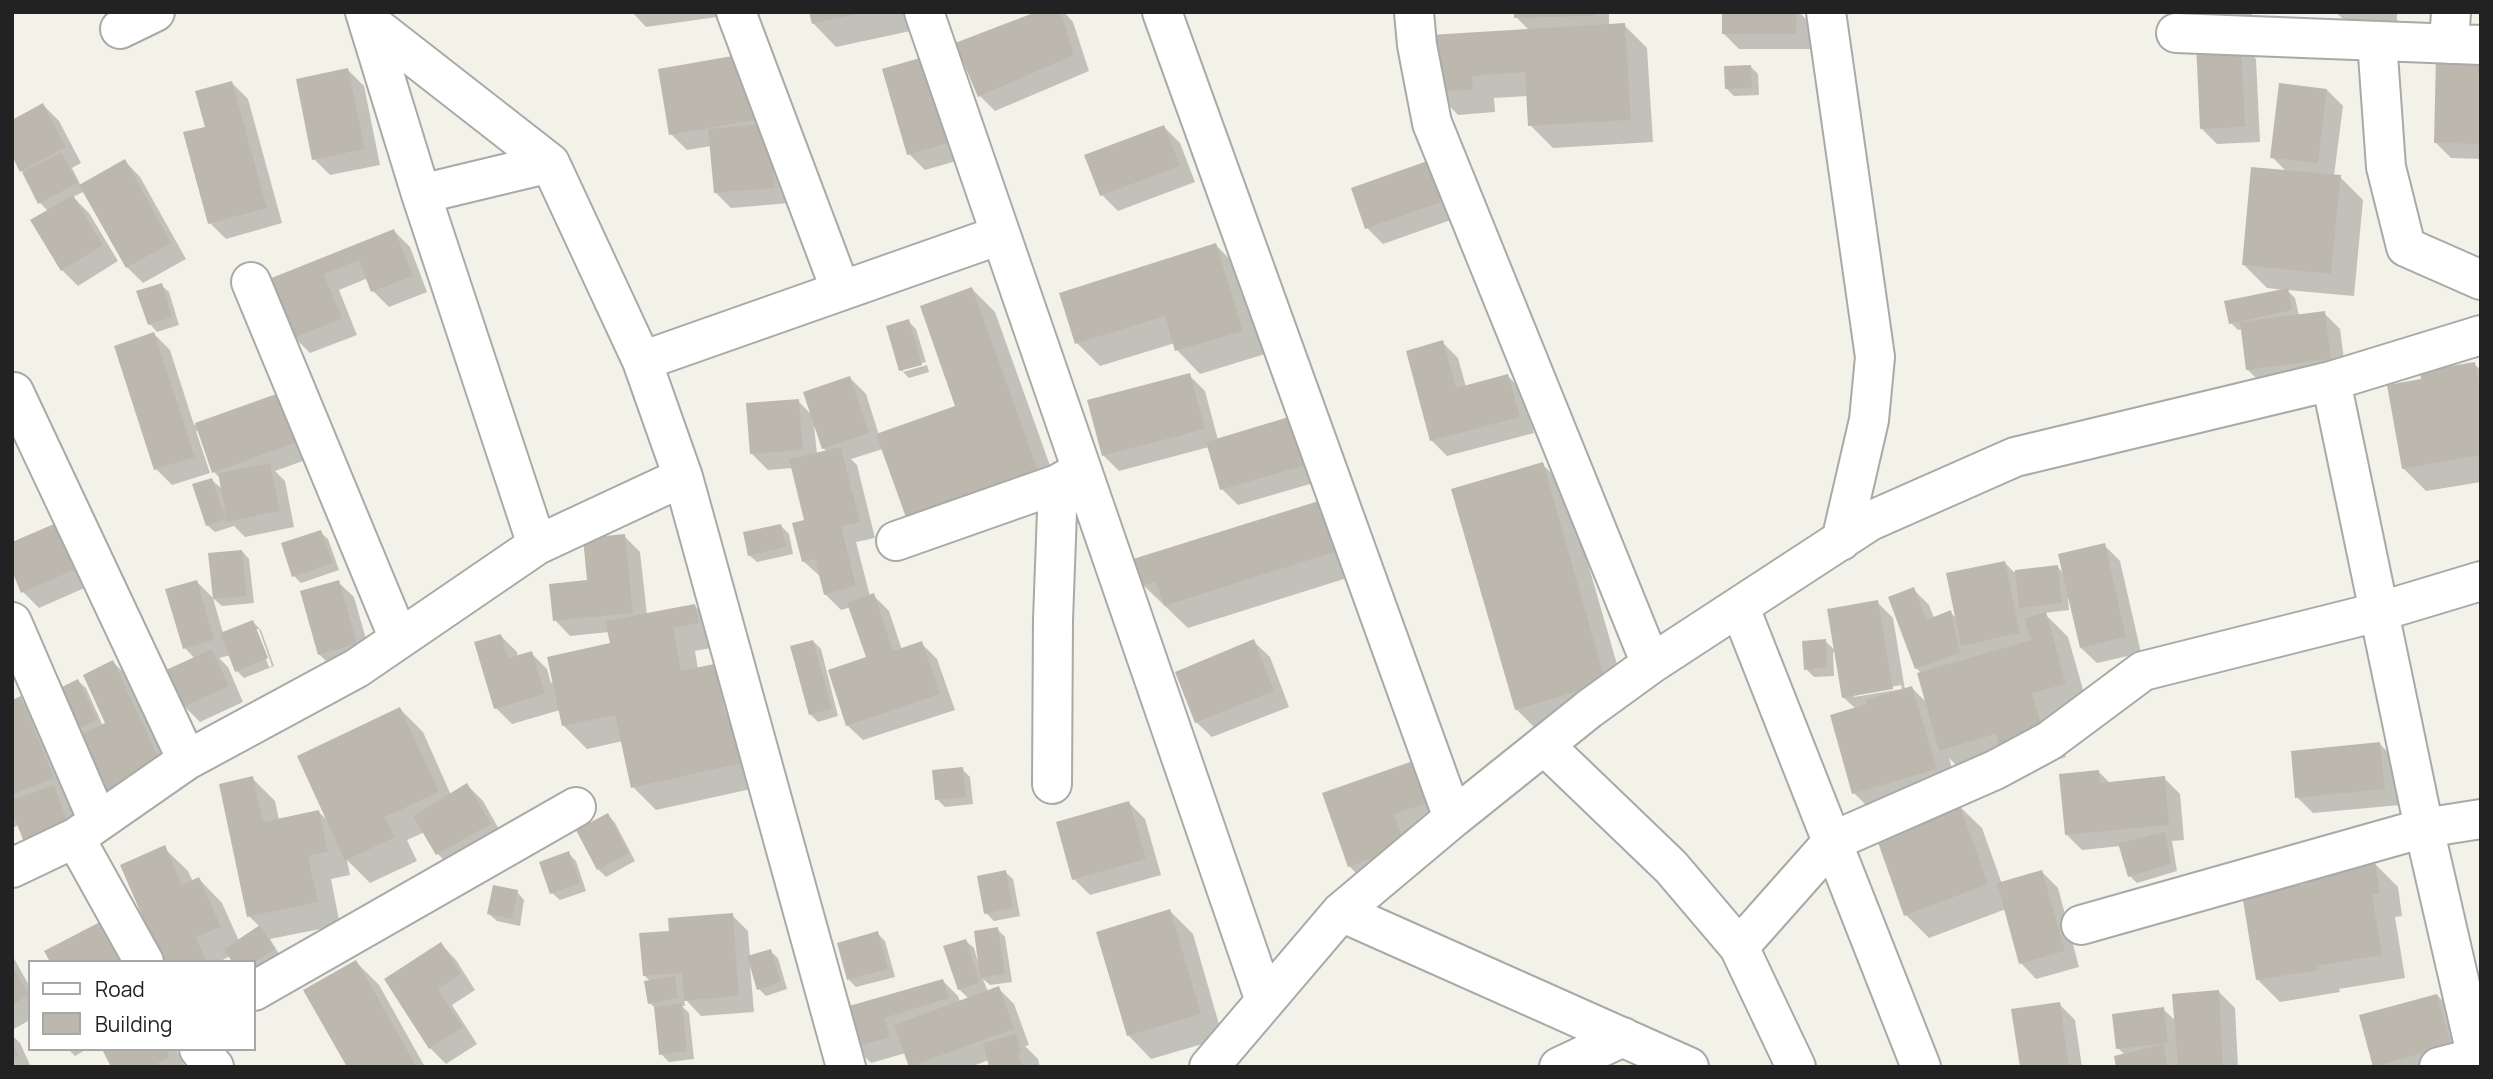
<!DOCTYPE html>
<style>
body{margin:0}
#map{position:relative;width:2493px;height:1079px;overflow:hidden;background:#f2f2e9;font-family:Manrope,sans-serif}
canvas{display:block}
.frame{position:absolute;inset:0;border:14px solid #222;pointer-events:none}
.legend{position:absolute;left:28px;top:960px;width:228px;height:91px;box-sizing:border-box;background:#fff;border:2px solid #a7a7a7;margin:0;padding:9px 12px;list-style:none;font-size:21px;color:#222}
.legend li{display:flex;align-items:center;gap:14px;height:35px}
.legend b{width:35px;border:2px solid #a7a7a7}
</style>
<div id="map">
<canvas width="2493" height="1079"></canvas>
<div class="frame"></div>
<ul class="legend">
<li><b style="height:9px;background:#fff"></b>Road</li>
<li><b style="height:19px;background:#bcb8ae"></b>Building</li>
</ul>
</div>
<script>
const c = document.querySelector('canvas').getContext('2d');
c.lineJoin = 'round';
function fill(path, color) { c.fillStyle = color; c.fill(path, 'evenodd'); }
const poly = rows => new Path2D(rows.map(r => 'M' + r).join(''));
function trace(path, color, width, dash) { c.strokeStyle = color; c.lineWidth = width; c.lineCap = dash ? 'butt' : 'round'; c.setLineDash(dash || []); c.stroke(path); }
const shadow = poly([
 [632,12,716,12,717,17,646,27],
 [811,12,912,12,915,30,836,47,813,23],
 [1041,12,1064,12,1073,22,1089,71,995,111,980,96],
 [1516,12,1609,12,1609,26,1624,25,1647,48,1653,142,1553,148,1530,125,1528,96,1494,98,1495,112,1458,115,1435,91,1530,31,1516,17],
 [1723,12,1799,12,1812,25,1811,49,1739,49,1723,33],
 [2200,12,2252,12,2252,23,2208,21],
 [2336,12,2397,12,2397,25,2349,25],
 [2240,43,2256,59,2260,142,2217,144,2201,128],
 [2481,61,2481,159,2451,158,2435,142],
 [1750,66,1758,74,1759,95,1734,96,1727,89],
 [348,70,364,86,380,165,330,175,314,159],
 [884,70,970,157,925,170,909,154],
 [765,71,790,203,731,208,715,192,711,146,687,150,671,134],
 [232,83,248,99,282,223,226,239,210,223,207,128],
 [2327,90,2343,106,2334,176,2340,177,2363,200,2354,296,2287,290,2295,298,2299,316,2324,313,2340,329,2346,375,2263,385,2247,369,2243,329,2238,330,2231,323,2284,290,2267,288,2244,265,2287,172,2272,157],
 [43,105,59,121,81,163,72,168,81,186,125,161,140,177,186,259,143,283,127,267,85,191,73,197,89,213,118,261,78,286,62,270,48,211,40,203,22,170],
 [1164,127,1180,143,1195,182,1118,211,1102,195],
 [1432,161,1462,216,1383,244,1367,228],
 [394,231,410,247,427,292,389,307,373,291,368,278,339,290,357,335,310,353,294,337,271,280],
 [1216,245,1239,269,1265,354,1200,374,1177,350,1175,343,1100,366,1077,343],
 [161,285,169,292,179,325,157,332,150,324],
 [972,289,995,312,1062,499,883,449,851,459,857,465,875,538,856,542,870,596,873,595,889,611,902,650,921,643,937,659,955,710,863,740,847,725,868,658,851,607,841,610,825,594,821,577,803,561,806,521,793,468,768,470,752,454,798,401,813,416,850,378,866,394,879,435,957,407],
 [814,425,823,448,828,452,817,454],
 [908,321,916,329,926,362,903,368,903,372,927,365,929,372,909,378,901,370],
 [154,334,170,350,194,425,279,395,311,458,275,471,285,481,294,527,245,537,234,526,215,532,207,525,212,480,223,490,220,478,214,472,200,430,196,431,210,473,172,485,156,469],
 [1442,342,1458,358,1466,387,1508,376,1523,392,1534,433,1447,456,1431,440],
 [2474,364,2481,370,2481,482,2426,491,2403,468],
 [1189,375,1205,391,1218,440,1291,418,1320,481,1238,505,1222,489,1209,447,1119,471,1103,455],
 [1542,464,1566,487,1629,706,1539,732,1516,709],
 [1325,501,1363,573,1188,628,1143,585],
 [54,526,70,542,89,586,39,608,23,592],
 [781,526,789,534,793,554,757,562,749,555],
 [320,532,328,539,339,570,301,583,294,576],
 [624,536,640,552,647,615,694,605,717,629,721,646,695,651,698,669,714,666,737,689,778,783,656,810,633,787,623,741,587,749,564,726,560,710,512,724,496,708,501,636,517,652,518,657,531,653,547,669,551,683,612,645,609,632,570,636,555,620,589,581],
 [2104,545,2120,561,2141,653,2097,663,2081,648,2070,598,2068,598,2069,610,2044,613,2068,637,2088,707,2054,716,2066,757,2024,769,1964,773,1949,758,1959,792,1877,816,1854,793,1856,709,1843,697,1836,652,1833,652,1834,676,1814,677,1806,669,1825,641,1836,651,1877,602,1893,618,1905,690,1912,688,1928,704,1922,674,1916,668,1913,589,1929,605,1934,618,1950,612,1958,620,2005,563,2014,572,2057,566,2064,574],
 [1901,685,1902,689,1854,697,1854,694],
 [242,551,249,559,254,603,222,606,214,599],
 [197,582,213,598,223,633,253,622,261,630,274,666,244,678,237,671,231,655,219,658,228,667,243,702,200,722,184,706,195,659,185,648],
 [255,629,259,629,272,666,269,667],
 [338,582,354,597,372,660,335,670,319,654],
 [813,641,821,649,838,716,818,722,810,714],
 [1254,642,1270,657,1289,707,1212,737,1196,722],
 [113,662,129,678,177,781,123,806,107,790,83,735,77,729,78,681,86,688,103,726,108,724],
 [20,699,43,722,85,845,19,825,12,828,12,702],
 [400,709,423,732,451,795,467,785,483,801,505,840,453,870,438,854,425,832,407,840,417,861,370,883,347,860,350,875,331,879,340,925,270,939,281,957,254,975,254,962,230,956,219,962,164,962,164,848,188,871,193,882,199,879,222,903,239,941,260,927,249,916,252,778,275,801,279,820,319,812,329,822],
 [2380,744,2395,760,2400,805,2313,813,2297,797],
 [1412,763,1441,819,1365,882,1349,866],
 [962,769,970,777,973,804,945,807,937,799],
 [2098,771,2110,783,2164,778,2180,794,2184,840,2172,841,2177,871,2137,883,2130,876,2121,846,2082,850,2066,834],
 [1129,803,1145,819,1161,875,1090,895,1074,879],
 [1958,805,1982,828,2002,884,2042,872,2058,888,2079,967,2036,979,2021,963,2006,909,1929,938,1906,915],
 [608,815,615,823,635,861,606,877,598,869,578,831],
 [568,853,576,861,586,891,560,900,552,893],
 [2375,864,2398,887,2402,916,2395,917,2405,978,2339,989,2340,992,2280,1002,2257,979,2307,885],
 [1005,872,1013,879,1020,916,994,921,986,913],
 [517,892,524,900,520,926,497,921,489,914],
 [1170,911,1193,934,1223,1038,1151,1059,1128,1035],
 [732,915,748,931,750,957,770,951,778,958,787,989,766,996,759,989,750,966,754,1012,701,1016,684,998,685,1006,682,1006,689,1013,694,1059,669,1062,661,1054,656,1009,650,1003,651,982,644,975,671,932],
 [997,929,1005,937,1012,982,990,985,983,979,988,992,998,988,1014,1004,1029,1045,1025,1046,1038,1059,1040,1067,991,1067,989,1060,970,1067,911,1067,906,1053,871,1063,855,1047,844,1009,943,981,958,996,960,1002,969,999,959,989,966,941,974,948,978,962,980,961],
 [877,933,885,941,895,977,856,987,849,980],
 [441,944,456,960,475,990,452,1005,477,1044,446,1064,430,1048],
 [12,955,30,987,30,1020,12,1030],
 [356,962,379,985,425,1067,349,1067],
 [2219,992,2235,1008,2238,1067,2118,1067,2125,1055,2118,1048,2163,1009,2177,1022],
 [2437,995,2453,1011,2466,1061,2445,1067,2376,1067],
 [2059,1004,2075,1020,2082,1067,2021,1067],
 [12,1035,20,1043,31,1067,12,1067],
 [68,1049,87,1049,75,1056],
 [104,1049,176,1049,185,1067,113,1067]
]);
const building = poly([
 [809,12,863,12,863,13,812,24],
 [1036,12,1061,12,1074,55,978,97,955,43],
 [1514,12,1594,12,1594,16,1514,18],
 [1722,12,1797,12,1796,34,1722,34],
 [1625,23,1631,120,1528,126,1525,72,1472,76,1473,90,1433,92,1430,35],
 [2241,41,2245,127,2200,129,2196,43],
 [750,53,761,119,669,135,658,69],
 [930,55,955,141,907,155,882,69],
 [2436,57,2481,59,2481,144,2434,143],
 [1751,65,1752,88,1725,89,1724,66],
 [348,68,365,149,312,160,296,79],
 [232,81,267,208,208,224,183,132,205,127,195,91],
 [2279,83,2327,89,2318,163,2270,158],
 [43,103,66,147,20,172,12,156,12,120],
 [769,123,775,188,714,193,708,129],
 [1164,125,1180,166,1100,196,1084,155],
 [61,152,78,183,38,204,22,172],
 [125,159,171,243,126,268,79,185],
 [1433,159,1447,200,1365,229,1351,188],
 [2251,167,2341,175,2331,274,2242,265],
 [73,195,103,245,61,271,30,220],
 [394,229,413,276,371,292,359,260,324,274,342,319,293,338,269,279],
 [1216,243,1243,331,1175,351,1165,316,1075,344,1059,293],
 [162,283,172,317,148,325,136,291],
 [972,287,1040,476,908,523,876,434,955,406,920,306],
 [2288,288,2292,310,2229,324,2224,301],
 [2325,311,2331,359,2246,370,2240,322],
 [909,319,922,365,899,371,886,326],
 [154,332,195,457,154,470,114,346],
 [1443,340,1456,388,1508,374,1520,417,1430,441,1406,351],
 [2475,362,2481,394,2481,455,2402,469,2387,385,2421,379,2420,371],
 [1190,373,1205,429,1102,456,1087,400],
 [850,376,869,433,822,449,803,392],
 [279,393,297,442,212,473,195,423],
 [799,399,803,450,750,454,746,403],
 [1292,416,1306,465,1220,490,1206,442],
 [841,447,860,522,841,526,856,586,824,595,815,559,802,562,792,523,804,520,789,459],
 [1543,462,1606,683,1515,710,1451,489],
 [270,463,280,511,227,522,218,473],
 [212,478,226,519,206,526,192,484],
 [1325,499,1341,550,1164,606,1156,582,1142,586,1133,559],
 [54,524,74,570,21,593,12,571,12,542],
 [781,524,786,547,748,556,743,532],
 [321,530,333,563,292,577,281,543],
 [625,534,633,613,553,621,549,584,587,580,583,538],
 [2105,543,2126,637,2080,648,2058,554],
 [242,550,247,596,213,599,208,553],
 [2005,561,2020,633,1961,646,1946,573],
 [2058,565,2062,603,2019,608,2015,570],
 [197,580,214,640,183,649,165,589],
 [339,580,357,644,318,655,300,591],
 [1914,587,1926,620,1951,610,1960,653,1915,669,1888,597],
 [874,593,893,651,922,641,940,694,846,726,828,670,866,657,847,603],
 [1878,600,1893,689,1842,698,1827,609],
 [695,604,699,623,673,628,681,671,714,664,726,717,746,713,756,760,631,788,615,715,562,726,547,657,610,643,605,621],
 [2046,612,2066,684,2032,693,2044,734,1999,747,1996,734,1939,751,1917,673,2031,640,2024,618],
 [253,620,268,658,235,672,220,633],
 [501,634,508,658,532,651,545,694,494,709,474,642],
 [1254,639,1274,691,1195,723,1175,672],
 [1826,639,1827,668,1804,670,1802,641],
 [813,640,832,709,809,715,790,646],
 [212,649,229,686,183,707,166,670],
 [113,660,162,765,105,791,80,735,105,723,83,675],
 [78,679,98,720,76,730,56,690],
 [1912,686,1937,769,1852,794,1830,715,1867,704,1865,700],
 [21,696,54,778,12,795,12,700],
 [400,707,439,792,385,817,395,837,345,861,297,756],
 [2380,742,2385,789,2295,798,2291,751],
 [1413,761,1427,803,1394,814,1405,847,1348,867,1322,793],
 [963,767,966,797,935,800,932,770],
 [2099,770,2100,783,2165,776,2169,825,2065,835,2059,774],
 [253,776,263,822,319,810,328,852,308,856,318,902,247,917,219,784],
 [467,783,491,824,436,855,413,816],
 [54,785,70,829,25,845,12,811,12,800],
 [1129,801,1146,859,1072,880,1056,822],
 [1959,803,1988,884,1904,916,1875,834],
 [608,813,629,853,597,870,576,830],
 [2165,832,2171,864,2128,877,2118,843],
 [165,845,182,885,199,877,221,927,196,937,207,962,162,962,120,865],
 [569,851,580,883,550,894,539,862],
 [2375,862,2380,894,2372,894,2382,955,2317,966,2318,970,2256,980,2242,894,2305,884,2304,874],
 [1006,870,1013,908,984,914,977,876],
 [2042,870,2065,951,2019,964,1997,883],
 [493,885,518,890,512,919,487,914],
 [1170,909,1201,1014,1127,1036,1096,932],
 [733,913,739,996,684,1001,682,973,643,976,639,933,669,931,668,918],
 [100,922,121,962,50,962,44,951],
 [260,925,275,949,255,962,232,962,224,949],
 [998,927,1005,974,980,978,974,931],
 [878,931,888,969,847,980,837,943],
 [966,939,980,983,958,990,943,946],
 [441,942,461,974,438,989,463,1027,429,1049,384,979],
 [771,949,781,982,757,990,747,956],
 [356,960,417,1067,347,1067,303,990],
 [12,965,29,995,12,1005],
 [675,976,678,998,648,1004,644,981],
 [943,979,949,998,885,1018,890,1037,853,1048,842,1008],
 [999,986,1014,1029,909,1067,894,1025],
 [2219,990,2223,1067,2178,1067,2172,994],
 [2437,994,2451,1045,2373,1067,2359,1015],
 [2060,1002,2069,1067,2020,1067,2011,1009],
 [682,1003,687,1051,659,1055,654,1007],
 [2164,1007,2168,1043,2116,1049,2112,1014],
 [1016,1034,1021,1053,1018,1054,1022,1067,989,1067,983,1043],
 [12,1042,19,1056,12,1059],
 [2163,1044,2168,1067,2116,1067,2114,1056],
 [102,1049,166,1049,170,1057,151,1067,111,1067]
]);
const minor = poly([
 [736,12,841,291],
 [924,12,1265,1001],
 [1162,12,1453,818],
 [1414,12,1417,45,1432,123,1651,664],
 [1826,12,1875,357,1869,420,1841,541],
 [368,21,550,163,642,361,1000,235],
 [120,29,155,12],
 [2176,33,2481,45],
 [2377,41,2386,167,2406,247,2481,280],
 [2449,44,2451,12],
 [421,194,550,163],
 [251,282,399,639],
 [642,361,683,477],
 [14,392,187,760],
 [896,541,1058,484,1077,473],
 [537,545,683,477,846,1067],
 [1740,608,1921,1067],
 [12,622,98,821],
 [1544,745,1671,867,1739,947,1796,1067],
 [1052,784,1053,620,1058,484],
 [75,838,144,962],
 [12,868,75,838,187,760,357,668,537,545,421,194,365,12],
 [1341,912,1689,1067],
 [2081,925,2424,828,2481,819],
 [1739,947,1833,841,1995,770,2049,741,2143,671,2378,612,2481,581],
 [254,991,576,807],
 [199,1049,214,1067],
 [1209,1067,1341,912,1453,818,1589,709,1651,664,1870,521,2015,457,2331,381],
 [1559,1067,1623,1037],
 [2439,1067,2478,1057],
 [2479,1067,2424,828,2331,381,2481,335]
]);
fill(shadow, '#0003');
fill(building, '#bcb8ae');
trace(minor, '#a9a9a9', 42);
trace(minor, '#fff', 38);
</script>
